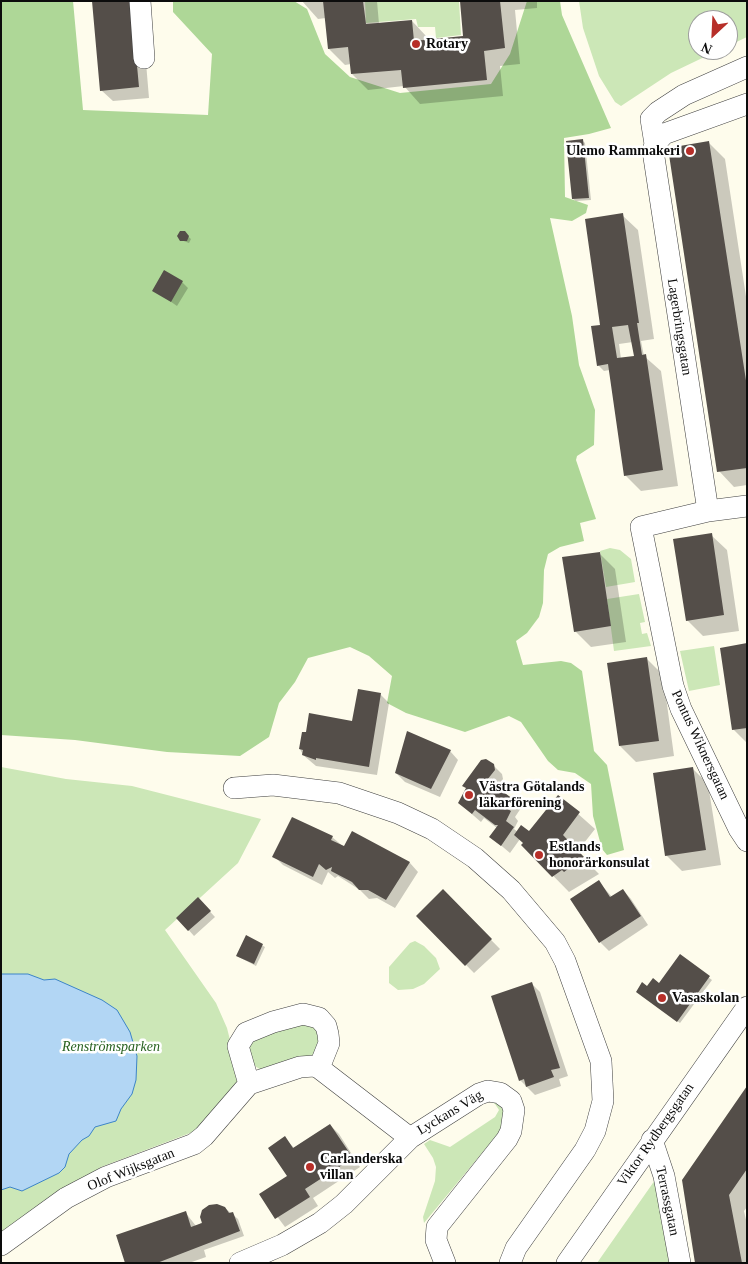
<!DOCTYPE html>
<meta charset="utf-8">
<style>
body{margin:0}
#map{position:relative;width:748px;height:1264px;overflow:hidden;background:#fefcec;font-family:"Times New Roman",serif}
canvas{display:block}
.frame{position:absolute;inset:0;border:2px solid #0c0c0c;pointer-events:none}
.north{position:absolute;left:688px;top:10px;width:50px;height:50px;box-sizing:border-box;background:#fff;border:1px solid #9e9e9e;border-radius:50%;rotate:205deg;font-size:14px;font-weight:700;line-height:20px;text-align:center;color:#0c0c0c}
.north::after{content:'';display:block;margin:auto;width:18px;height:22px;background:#b72f29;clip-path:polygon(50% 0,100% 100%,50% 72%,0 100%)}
</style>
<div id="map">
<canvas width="748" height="1264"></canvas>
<div class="frame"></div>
<div class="north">N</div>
</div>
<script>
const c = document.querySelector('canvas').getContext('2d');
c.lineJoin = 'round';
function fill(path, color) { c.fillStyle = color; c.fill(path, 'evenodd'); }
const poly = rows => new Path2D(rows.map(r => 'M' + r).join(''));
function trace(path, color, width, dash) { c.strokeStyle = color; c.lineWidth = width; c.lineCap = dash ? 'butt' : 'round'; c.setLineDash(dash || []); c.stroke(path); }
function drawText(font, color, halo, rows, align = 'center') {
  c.font = font + ' "Times New Roman",serif'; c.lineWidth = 5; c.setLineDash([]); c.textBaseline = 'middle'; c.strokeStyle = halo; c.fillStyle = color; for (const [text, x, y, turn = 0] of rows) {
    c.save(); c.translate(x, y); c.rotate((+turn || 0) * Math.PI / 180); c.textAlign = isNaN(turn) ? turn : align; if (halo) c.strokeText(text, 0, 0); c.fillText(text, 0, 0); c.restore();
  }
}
const green = poly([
 [365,1,459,1,461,35,436,38,435,27,418,27,416,19,366,23],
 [579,1,747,1,747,37,728,46,728,20,698,20,698,50,719,50,671,73,621,106,615,102,599,76,583,28],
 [610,548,620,550,631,559,635,582,606,587,600,551],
 [639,594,645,622,640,623,642,634,647,633,651,646,614,651,607,599],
 [714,646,720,685,689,691,680,651],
 [1,767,66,779,132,786,261,819,238,863,165,930,216,1003,227,1028,241,1084,198,1130,101,1167,1,1238],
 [415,941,424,946,436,958,440,969,424,984,413,989,398,990,389,983,389,967,410,943],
 [309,1023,320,1034,317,1052,312,1055,266,1069,261,1070,252,1064,248,1042,251,1038],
 [487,1099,495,1100,505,1109,501,1130,424,1223,423,1217,435,1181,436,1167,433,1158,424,1144,430,1140,450,1147,495,1117,499,1110,495,1104],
 [655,1180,672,1263,597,1263]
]);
const forest = poly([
 [1,1,73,1,83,110,208,115,212,54,173,12,173,1,294,1,307,9,325,54,350,77,400,93,491,84,510,54,527,1,560,1,562,15,611,128,589,134,564,138,565,197,588,205,586,213,572,221,550,218,572,316,579,365,595,410,594,445,577,456,576,460,596,519,580,523,584,541,560,547,548,554,544,570,543,603,539,617,527,633,516,641,523,665,561,661,571,663,582,671,594,751,607,765,624,850,607,855,602,849,593,816,591,784,575,773,558,770,548,761,521,722,509,716,465,732,406,713,387,703,392,676,369,656,350,647,308,658,295,682,279,703,269,737,240,756,167,752,75,740,1,735]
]);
const water = poly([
 [1,974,28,974,44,980,55,979,102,1000,117,1010,130,1032,137,1056,136,1080,132,1094,121,1109,116,1121,95,1127,89,1136,82,1140,69,1154,65,1167,59,1173,22,1191,10,1187,1,1190,1,974]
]);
const shadow = poly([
 [302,1,377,1,379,24,412,21,427,37,428,41,465,37,461,1,537,1,537,8,515,10,520,64,500,66,503,96,420,104,404,86,368,90,352,74,351,64,345,65,329,49,326,18,318,19],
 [141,3,149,98,113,101,101,90],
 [582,140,585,143,591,200,576,201,573,199],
 [709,143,725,159,747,303,747,485,734,487,719,471],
 [622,215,638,230,654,339,641,341,644,356,661,371,678,486,641,491,625,475,610,370,604,371,598,365,602,326],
 [633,342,637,357,621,359,619,344],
 [184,233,191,239,189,243,181,240],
 [182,282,188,288,177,306,154,290],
 [711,535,727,550,739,631,703,636,687,620],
 [599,553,615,569,626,642,591,647,575,631],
 [747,645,747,743,733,729],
 [647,659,663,675,674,756,636,762,620,746],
 [380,694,389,703,377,775,316,766,303,755,300,749,353,722],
 [450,751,458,760,440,797,405,782,396,773],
 [493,765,502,774,503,779,496,788,521,808,515,817,518,821,514,829,518,832,529,833,558,796,595,829,577,852,599,874,569,892,523,845,525,843,520,839,510,853,491,837,497,828,484,818,481,822,459,803],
 [692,768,708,784,721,865,682,871,666,855],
 [353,833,410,863,418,872,395,908,377,898,369,899,360,890,338,876,335,878,328,872,322,885,283,865,274,856,332,837,345,848],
 [599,882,612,897,623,890,631,899,648,925,609,951,600,942],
 [443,891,500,949,474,973,418,916],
 [203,904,215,917,194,936,178,918],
 [246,937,265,947,256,966,237,956],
 [680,956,712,980,680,1023,640,994,648,988,659,985],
 [532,984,540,992,568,1076,559,1079,561,1086,535,1095,520,1080],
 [747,1088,747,1207,744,1211,747,1224,747,1263,697,1263],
 [330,1125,339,1134,360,1167,313,1198,318,1206,285,1227,261,1195,288,1177,285,1138,294,1148],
 [225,1208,238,1219,244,1236,204,1250,206,1257,189,1263,127,1263,185,1212,196,1226]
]);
const building = poly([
 [92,1,131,1,139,87,100,91],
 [323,1,363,1,366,24,412,20,414,41,463,36,460,1,500,1,505,48,484,51,487,80,403,88,401,70,351,74,348,47,328,49],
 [583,139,589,198,572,199,566,141],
 [709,141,747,387,747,468,717,472,668,148],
 [623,213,639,323,637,323,642,355,646,354,663,470,624,476,608,364,597,366,591,326,600,325,585,219],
 [628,325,634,356,617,358,612,327],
 [180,231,185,231,189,236,187,241,180,241,177,236],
 [164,270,183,281,171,302,152,291],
 [712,533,724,615,686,621,673,539],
 [600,552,611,626,574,632,562,557],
 [747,643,747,728,732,730,720,648],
 [647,657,659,741,619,746,607,663],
 [358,689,381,693,369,767,316,758,316,760,302,755,303,750,299,749,302,732,306,732,309,713,352,721],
 [407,731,451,750,431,789,395,773],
 [486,759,494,764,495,770,487,780,513,799,506,808,511,811,506,821,514,827,501,846,489,837,498,825,495,825,475,810,472,814,458,803,466,788,462,786,481,760],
 [693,767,706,850,665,856,653,773],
 [558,795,580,812,563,835,584,857,564,872,562,870,552,877,521,845,523,843,514,835,521,825,529,831],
 [292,817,333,836,331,840,344,846,352,831,410,862,386,900,368,890,359,890,352,882,331,871,332,867,326,870,319,864,313,877,272,857],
 [599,880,610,897,623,889,641,916,599,943,570,899],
 [443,889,492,939,465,966,416,916],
 [198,897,211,911,188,931,176,918],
 [246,935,263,944,254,964,236,956],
 [680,954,710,976,677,1022,636,992,642,982,647,986,653,978,659,983],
 [532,982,560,1068,551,1070,554,1077,526,1087,524,1079,519,1081,491,996],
 [747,1086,747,1169,729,1195,742,1263,695,1263,682,1180],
 [330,1124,353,1158,305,1189,310,1197,275,1219,259,1194,287,1176,268,1148,285,1136,293,1148],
 [217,1204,225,1207,229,1213,233,1212,240,1231,157,1263,125,1263,116,1235,186,1211,191,1227,202,1223,200,1217,202,1210,209,1205]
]);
const street = poly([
 [140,1,144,58],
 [655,144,651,119,658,112,684,95,747,67],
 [747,506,708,511,641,527,673,686,681,709,739,829,747,841],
 [708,511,653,151,655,144,664,134,747,104],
 [234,788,273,785,339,793,398,813,432,829,475,858,511,890,555,942,565,961,601,1061,603,1101,595,1131,585,1150,516,1248,510,1263],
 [249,1084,238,1046,246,1033,273,1022,303,1014,319,1018,326,1026,328,1034,329,1043,319,1068],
 [652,1140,664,1176,680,1263],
 [1,1245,66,1198,106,1177,194,1144,204,1136,249,1084,300,1067,314,1066,319,1068,410,1138],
 [240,1263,282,1245,320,1223,344,1204,410,1138,479,1094,488,1091,500,1093,511,1101,514,1110,511,1131,507,1139,437,1227,436,1240,445,1263],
 [567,1263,747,1007]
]);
const markers = [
 [416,44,5,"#b72f29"],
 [690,151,5,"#b72f29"],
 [469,795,5,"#b72f29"],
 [539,855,5,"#b72f29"],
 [662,998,5,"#b72f29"],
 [310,1167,5,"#b72f29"]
];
const poiNames = [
 ["Rotary",426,44],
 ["Ulemo Rammakeri",680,151,"right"],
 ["Västra Götalands",479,787],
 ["läkarförening",479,803],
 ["Estlands",549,847],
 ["honorärkonsulat",549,863],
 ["Vasaskolan",672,998],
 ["Carlanderska",320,1159],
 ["villan",320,1175]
];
const streetNames = [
 ["Lagerbringsgatan",679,327,81],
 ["Pontus Wiknersgatan",700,745,65],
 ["Lyckans Väg",450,1113,-31],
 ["Viktor Rydbergsgatan",656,1135,-55],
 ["Olof Wijksgatan",131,1170,-22],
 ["Terrassgatan",667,1201,78]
];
const parkNames = [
 ["Renströmsparken",111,1047]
];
fill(green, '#cce7b7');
fill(forest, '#aed797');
fill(water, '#b2d6f4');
trace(water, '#3c84c8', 1);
fill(shadow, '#0003');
fill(building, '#544e49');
trace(street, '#3f3f3f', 22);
trace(street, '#fff', 21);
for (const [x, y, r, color] of markers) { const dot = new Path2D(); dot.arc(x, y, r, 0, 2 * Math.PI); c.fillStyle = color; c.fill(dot); trace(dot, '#fff', 2); }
drawText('bold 14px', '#0c0c0c', '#fff', poiNames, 'left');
drawText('14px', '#0c0c0c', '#fff', streetNames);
drawText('italic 14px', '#27611f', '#fff', parkNames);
</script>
